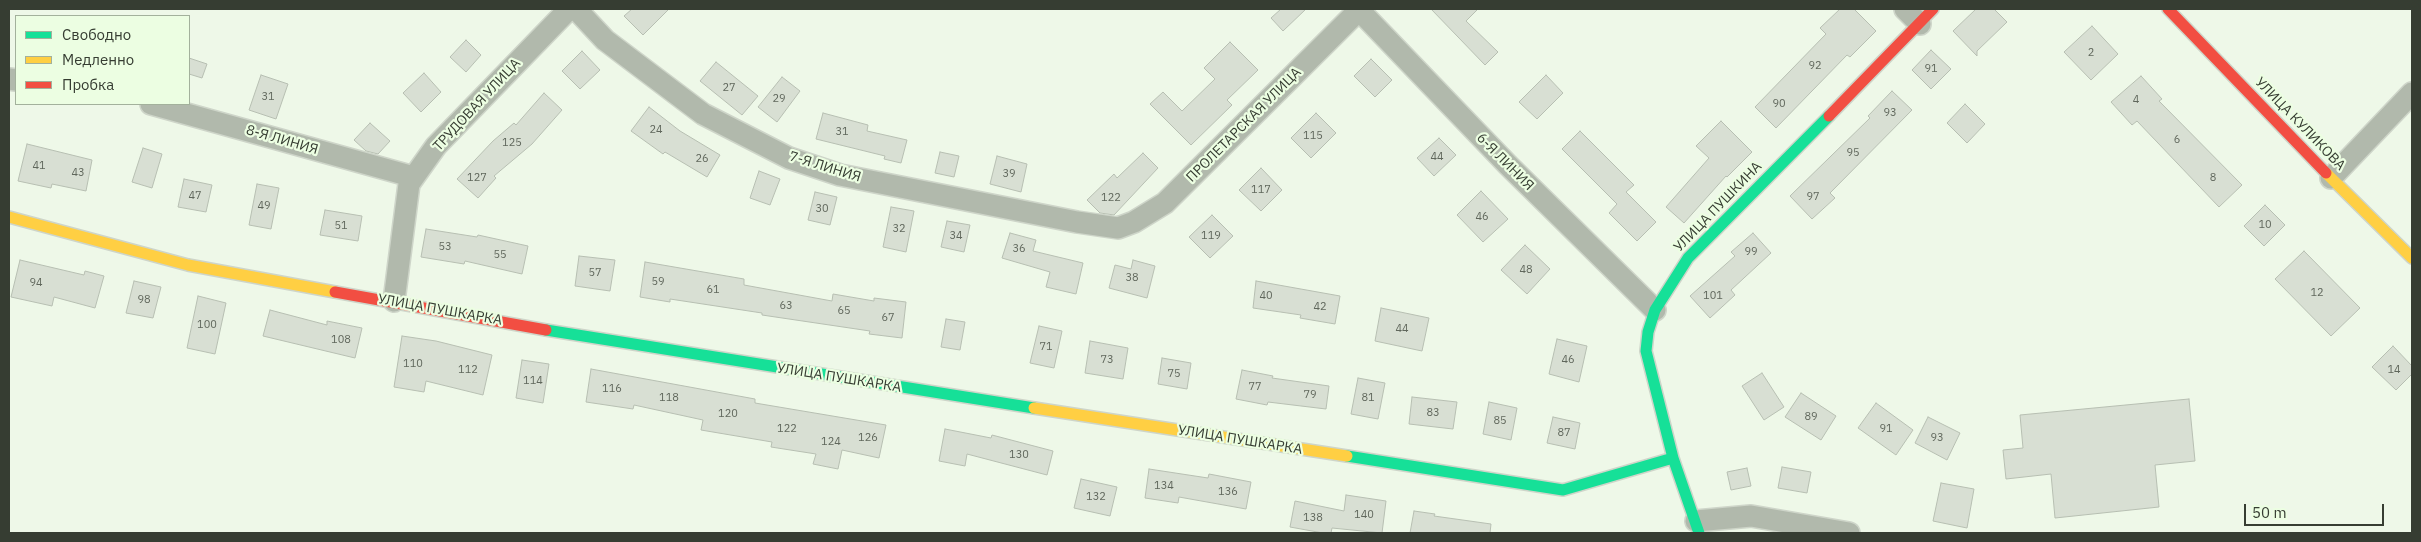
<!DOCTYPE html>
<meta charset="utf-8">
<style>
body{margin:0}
#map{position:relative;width:2421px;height:542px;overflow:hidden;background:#eef8e8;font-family:"IBM Plex Sans",sans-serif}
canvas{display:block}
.frame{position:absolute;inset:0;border:10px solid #363d32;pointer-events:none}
.legend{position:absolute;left:15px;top:15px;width:175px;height:90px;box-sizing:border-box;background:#ecfee2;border:1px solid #a3b19c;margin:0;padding:6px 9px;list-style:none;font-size:15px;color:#363d32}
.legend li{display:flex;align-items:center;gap:10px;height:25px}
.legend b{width:25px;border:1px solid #a3b19c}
.scale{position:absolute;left:2244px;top:504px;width:140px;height:22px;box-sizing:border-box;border:2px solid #363d32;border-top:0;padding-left:6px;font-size:15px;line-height:18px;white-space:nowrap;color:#363d32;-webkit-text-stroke:4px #ecfee2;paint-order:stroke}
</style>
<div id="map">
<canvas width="2421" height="542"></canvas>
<div class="frame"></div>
<ul class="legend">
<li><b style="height:6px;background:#16e098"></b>Свободно</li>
<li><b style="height:6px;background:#ffcf43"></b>Медленно</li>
<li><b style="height:6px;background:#f24e42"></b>Пробка</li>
</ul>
<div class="scale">50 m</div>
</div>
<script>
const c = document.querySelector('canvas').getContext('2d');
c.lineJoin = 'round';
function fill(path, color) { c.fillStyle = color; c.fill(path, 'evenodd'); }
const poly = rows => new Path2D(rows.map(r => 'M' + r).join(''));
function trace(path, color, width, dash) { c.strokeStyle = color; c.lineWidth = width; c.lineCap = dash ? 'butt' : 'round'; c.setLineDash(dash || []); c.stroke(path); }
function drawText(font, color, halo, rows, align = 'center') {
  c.font = font + ' "IBM Plex Sans",sans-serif'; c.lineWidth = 4.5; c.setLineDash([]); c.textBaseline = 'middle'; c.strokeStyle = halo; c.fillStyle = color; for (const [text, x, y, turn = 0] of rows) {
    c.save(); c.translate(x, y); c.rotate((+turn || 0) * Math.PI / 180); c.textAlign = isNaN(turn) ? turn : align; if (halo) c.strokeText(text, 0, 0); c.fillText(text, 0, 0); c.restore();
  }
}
const building = poly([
 [632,9,669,9,643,35,624,16,632,9],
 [1281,9,1306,9,1283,31,1271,18,1281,9],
 [1431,9,1478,9,1466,21,1498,52,1485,65,1431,9],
 [1840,9,1854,9,1876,31,1850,57,1847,55,1776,128,1755,107,1826,34,1820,28,1840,9],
 [1976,9,1994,9,2007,22,1977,51,1977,56,1953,31,1976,9],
 [2092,26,2118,54,2091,80,2064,52,2092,26],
 [466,40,481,55,466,72,450,57,466,40],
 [1230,42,1258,70,1227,100,1232,105,1191,145,1150,104,1163,92,1182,111,1215,79,1204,68,1230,42],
 [1931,50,1951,69,1931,89,1912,70,1931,50],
 [582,51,600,70,580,89,562,71,582,51],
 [189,58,207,64,202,78,189,74,189,58],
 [1371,59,1392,80,1375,97,1354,76,1371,59],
 [716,62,758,96,742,115,700,81,716,62],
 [424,73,441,92,421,112,403,93,424,73],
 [261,75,288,84,276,119,249,110,261,75],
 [1546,75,1563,93,1537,119,1519,102,1546,75],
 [2141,76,2162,99,2159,101,2242,185,2219,207,2137,121,2132,125,2111,102,2141,76],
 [782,77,800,91,777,122,758,107,782,77],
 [1892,91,1912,110,1830,193,1835,198,1812,219,1790,196,1870,118,1868,116,1892,91],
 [544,93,562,110,532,144,494,176,496,178,478,198,457,179,493,141,514,123,516,125,544,93],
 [1965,104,1985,124,1967,143,1947,123,1965,104],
 [649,107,680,131,720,155,707,177,665,152,663,154,631,131,649,107],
 [823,113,868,125,867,131,907,140,901,163,884,159,885,156,816,139,823,113],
 [1316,113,1336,133,1311,158,1291,138,1316,113],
 [1721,121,1752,152,1727,177,1726,176,1684,223,1666,207,1709,158,1696,146,1721,121],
 [370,123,390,141,378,154,366,151,354,140,370,123],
 [1580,131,1634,185,1626,192,1656,222,1637,241,1609,213,1617,204,1562,149,1580,131],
 [1439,138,1456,155,1434,176,1417,158,1439,138],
 [27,144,92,160,86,191,52,184,51,188,18,181,27,144],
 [143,148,162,154,152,188,132,182,143,148],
 [940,152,959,156,954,177,935,173,940,152],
 [1143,153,1158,168,1114,215,1100,213,1087,200,1114,174,1117,178,1143,153],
 [997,156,1027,164,1021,192,990,184,997,156],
 [1261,168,1282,190,1261,211,1239,190,1261,168],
 [759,171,780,179,770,205,750,198,759,171],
 [184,179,212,185,206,212,178,207,184,179],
 [257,184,279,188,271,229,249,225,257,184],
 [1481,191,1508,219,1483,242,1457,215,1481,191],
 [815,192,837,197,830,225,808,220,815,192],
 [2265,205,2285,225,2264,246,2244,226,2265,205],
 [891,207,914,211,906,252,883,247,891,207],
 [325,210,362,216,358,241,320,235,325,210],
 [1212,215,1233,236,1210,258,1189,237,1212,215],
 [947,221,970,225,964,252,941,247,947,221],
 [426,229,477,237,478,235,528,246,522,274,465,261,464,264,421,257,426,229],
 [1010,233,1036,240,1033,251,1083,263,1076,294,1046,287,1050,272,1002,258,1010,233],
 [1753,233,1771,253,1731,290,1735,295,1710,318,1690,296,1735,256,1731,252,1753,233],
 [1525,245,1550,269,1527,294,1501,270,1525,245],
 [2304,251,2360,308,2331,336,2275,279,2304,251],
 [579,256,615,260,610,291,575,286,579,256],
 [20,260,84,275,85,271,104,276,95,308,54,297,52,306,11,297,20,260],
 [1133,260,1155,266,1147,298,1109,288,1115,265,1131,269,1133,260],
 [645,262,744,279,744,285,832,301,833,294,874,301,874,298,906,302,902,338,869,334,870,331,762,315,762,313,670,299,670,302,640,297,645,262],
 [134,281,161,287,153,318,126,313,134,281],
 [1256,281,1340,296,1335,324,1300,318,1301,315,1253,308,1256,281],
 [198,296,226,303,215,354,187,348,198,296],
 [1381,308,1429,318,1422,351,1375,341,1381,308],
 [270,310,327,325,327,321,362,328,355,358,263,336,270,310],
 [946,319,965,322,960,350,941,347,946,319],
 [1039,326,1062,331,1054,368,1030,363,1039,326],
 [402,336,436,341,492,355,483,395,426,381,424,392,394,387,402,336],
 [1557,339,1587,346,1579,382,1549,374,1557,339],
 [1090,341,1128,348,1123,379,1085,373,1090,341],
 [2393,346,2412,366,2412,374,2396,390,2372,367,2393,346],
 [1162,358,1191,363,1187,389,1158,384,1162,358],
 [522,360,549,364,543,403,516,398,522,360],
 [591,369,755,399,755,403,886,425,879,458,842,450,838,469,813,464,816,454,771,447,772,442,701,430,703,420,634,405,633,409,586,402,591,369],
 [1242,370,1273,376,1272,378,1329,386,1326,409,1268,402,1267,405,1236,399,1242,370],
 [1762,373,1784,407,1764,420,1742,386,1762,373],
 [1358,378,1385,383,1378,419,1351,414,1358,378],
 [1801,393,1836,416,1821,440,1785,417,1801,393],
 [1412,397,1457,402,1453,429,1409,424,1412,397],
 [2189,399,2195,461,2155,465,2159,507,2055,518,2051,474,2006,479,2003,450,2023,448,2020,415,2189,399],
 [1489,402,1517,408,1511,440,1483,434,1489,402],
 [1876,403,1913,430,1896,455,1858,428,1876,403],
 [1553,417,1580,423,1575,449,1547,443,1553,417],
 [1928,417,1960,433,1947,460,1915,443,1928,417],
 [945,429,991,438,992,435,1053,451,1047,475,967,454,965,466,939,461,945,429],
 [1782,467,1811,472,1807,493,1778,488,1782,467],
 [1747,468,1751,486,1731,490,1727,472,1747,468],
 [1149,469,1208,478,1209,474,1251,482,1246,509,1179,497,1178,503,1145,498,1149,469],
 [1081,479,1117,487,1110,516,1074,508,1081,479],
 [1941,483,1974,489,1967,528,1933,521,1941,483],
 [1346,495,1386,501,1382,533,1332,528,1331,533,1323,533,1290,527,1295,501,1344,511,1346,495],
 [1414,511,1435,514,1434,516,1491,524,1490,533,1410,533,1414,511]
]);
const street = poly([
 [576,9,605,40,703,114,789,158,840,175,1077,222,1118,228,1134,222,1165,203,1360,9],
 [1905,9,1920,24],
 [1359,10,1508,165,1655,310],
 [9,79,16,80],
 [151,104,414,177],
 [2331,178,2412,93],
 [394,301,409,184,436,146,569,9],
 [1696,521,1751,516,1849,533]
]);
const fast = poly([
 [546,330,1034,408],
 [1347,456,1563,490,1673,458],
 [1699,533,1673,458,1646,351,1648,332,1655,310,1688,258,1829,116]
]);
const slow = poly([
 [2326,173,2412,258],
 [9,217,188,265,335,292],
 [1034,408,1347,456]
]);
const jam = poly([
 [2168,9,2326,173],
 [1829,116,1933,9],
 [335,292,546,330]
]);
const numberNames = [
 ["2",2091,53],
 ["92",1815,66],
 ["91",1931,69],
 ["27",729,88],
 ["31",268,97],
 ["29",779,99],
 ["4",2136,100],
 ["90",1779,104],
 ["93",1890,113],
 ["24",656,130],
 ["31",842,132],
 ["115",1313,136],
 ["6",2177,140],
 ["125",512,143],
 ["95",1853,153],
 ["44",1437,157],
 ["26",702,159],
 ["41",39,166],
 ["43",78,173],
 ["39",1009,174],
 ["127",477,178],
 ["8",2213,178],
 ["117",1261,190],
 ["47",195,196],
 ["97",1813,197],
 ["122",1111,198],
 ["49",264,206],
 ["30",822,209],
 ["46",1482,217],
 ["10",2265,225],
 ["51",341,226],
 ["32",899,229],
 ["34",956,236],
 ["119",1211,236],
 ["53",445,247],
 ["36",1019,249],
 ["99",1751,252],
 ["55",500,255],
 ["48",1526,270],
 ["57",595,273],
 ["38",1132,278],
 ["59",658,282],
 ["94",36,283],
 ["61",713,290],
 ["12",2317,293],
 ["40",1266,296],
 ["101",1713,296],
 ["98",144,300],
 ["63",786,306],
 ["42",1320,307],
 ["65",844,311],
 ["67",888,318],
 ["100",207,325],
 ["44",1402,329],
 ["108",341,340],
 ["71",1046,347],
 ["73",1107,360],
 ["46",1568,360],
 ["110",413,364],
 ["112",468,370],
 ["14",2394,370],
 ["75",1174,374],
 ["114",533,381],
 ["77",1255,387],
 ["116",612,389],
 ["79",1310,395],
 ["118",669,398],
 ["81",1368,398],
 ["83",1433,413],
 ["120",728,414],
 ["89",1811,417],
 ["85",1500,421],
 ["122",787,429],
 ["91",1886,429],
 ["87",1564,433],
 ["126",868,438],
 ["93",1937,438],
 ["124",831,442],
 ["130",1019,455],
 ["134",1164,486],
 ["136",1228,492],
 ["132",1096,497],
 ["140",1364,515],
 ["138",1313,518]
];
const streetNames = [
 ["ТРУДОВАЯ УЛИЦА",477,105,-47],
 ["УЛИЦА КУЛИКОВА",2300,124,46],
 ["ПРОЛЕТАРСКАЯ УЛИЦА",1244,125,-45],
 ["8-Я ЛИНИЯ",282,140,16],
 ["6-Я ЛИНИЯ",1505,162,45],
 ["7-Я ЛИНИЯ",825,167,17],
 ["УЛИЦА ПУШКИНА",1718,207,-46],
 ["УЛИЦА ПУШКАРКА",440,310,10],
 ["УЛИЦА ПУШКАРКА",839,378,9],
 ["УЛИЦА ПУШКАРКА",1240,440,9]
];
fill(building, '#d8dfd3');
trace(building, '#b7bfb2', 1);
trace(street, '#ced5c9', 24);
trace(fast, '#ced5c9', 14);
trace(slow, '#ced5c9', 14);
trace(jam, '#ced5c9', 14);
trace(street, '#b1b9ac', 21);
trace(fast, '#16e098', 11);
trace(slow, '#ffcf43', 11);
trace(jam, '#f24e42', 11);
drawText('11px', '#60675c', null, numberNames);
drawText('14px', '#363d32', '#ecfee2', streetNames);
</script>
